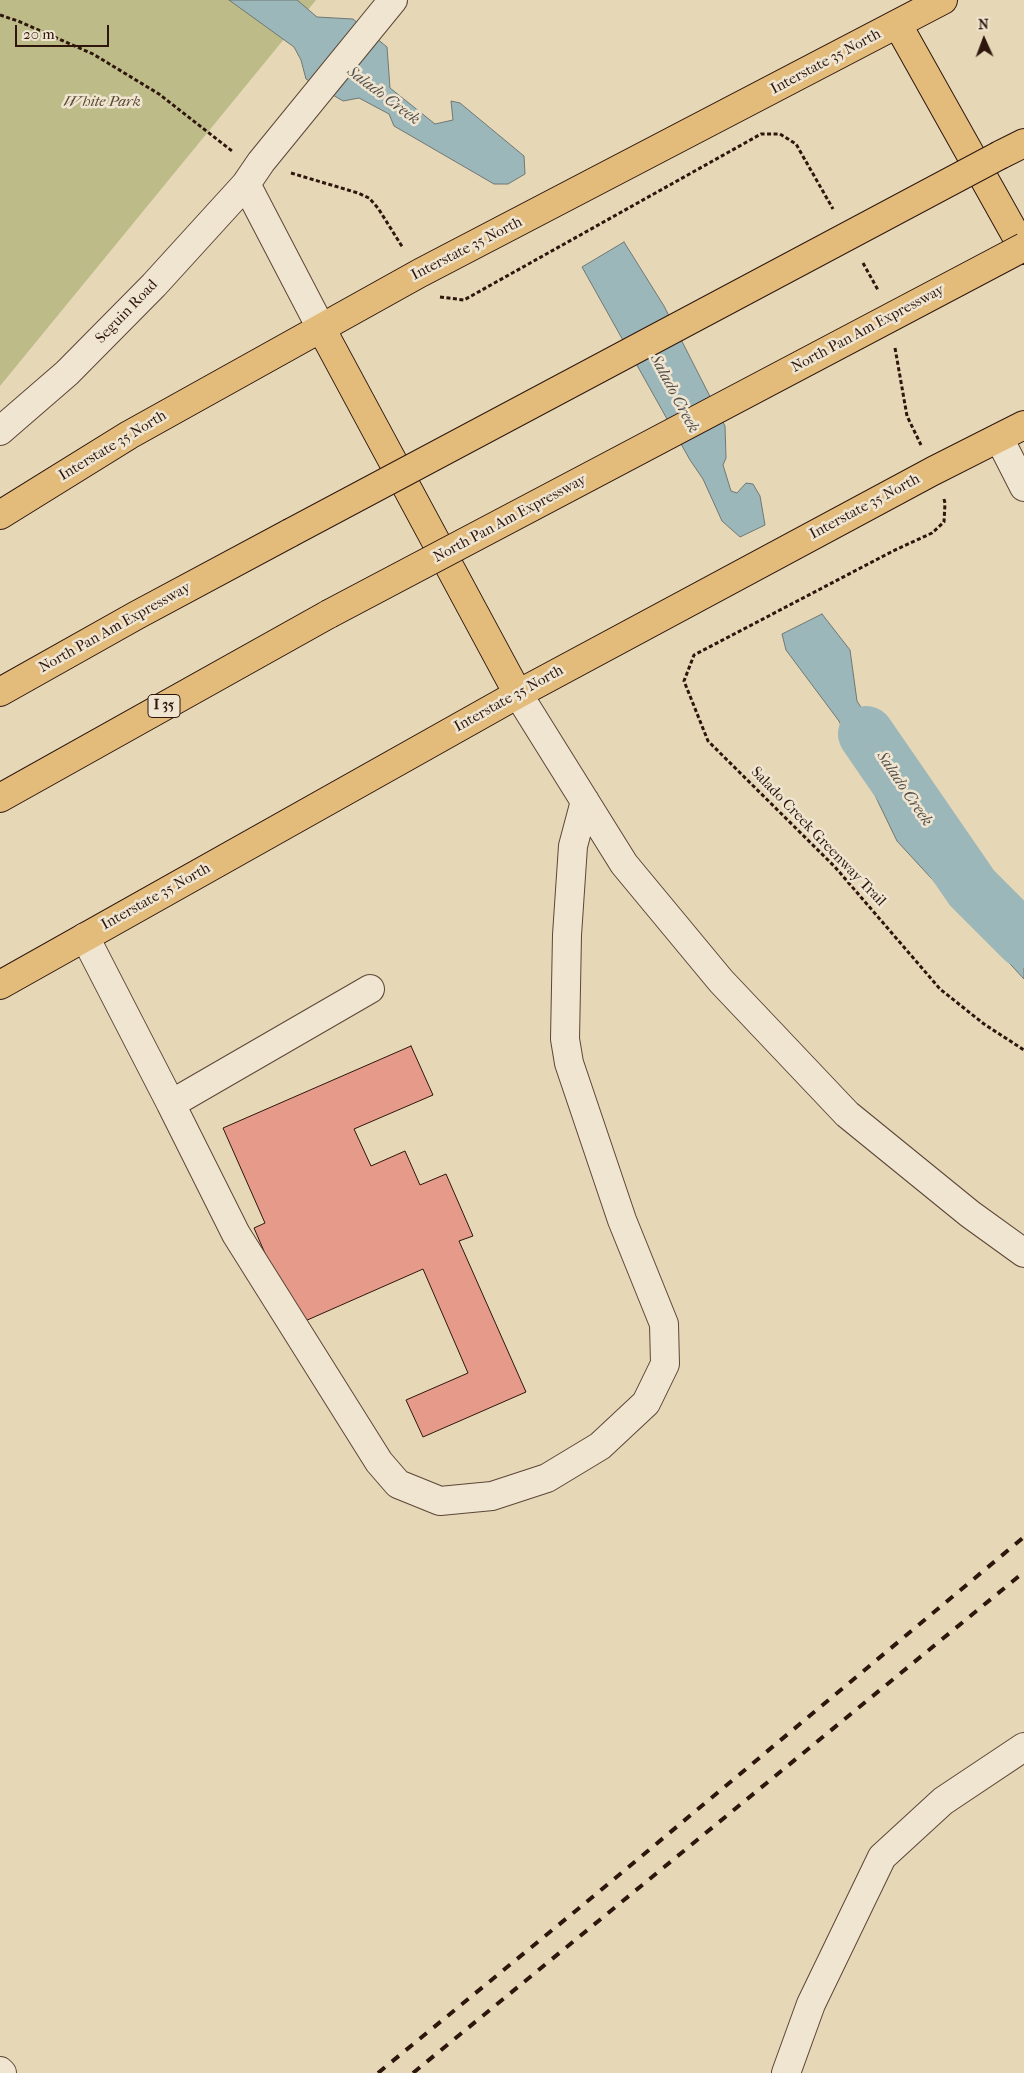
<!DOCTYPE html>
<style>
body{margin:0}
#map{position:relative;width:1024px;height:2073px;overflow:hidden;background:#e6d7b7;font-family:"IM FELL French Canon",serif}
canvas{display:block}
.north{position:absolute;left:959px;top:15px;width:50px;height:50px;-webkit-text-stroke:4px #efe5d0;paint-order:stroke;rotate:358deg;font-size:14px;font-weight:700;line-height:20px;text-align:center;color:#2e160d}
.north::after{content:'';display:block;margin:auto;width:18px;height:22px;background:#2e160d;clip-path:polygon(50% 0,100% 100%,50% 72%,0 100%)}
.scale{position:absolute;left:15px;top:25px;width:94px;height:22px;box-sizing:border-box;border:2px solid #2e160d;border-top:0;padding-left:6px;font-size:15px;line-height:18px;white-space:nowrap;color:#2e160d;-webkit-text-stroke:4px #efe5d0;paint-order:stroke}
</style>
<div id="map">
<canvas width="1024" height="2073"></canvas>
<div class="north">N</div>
<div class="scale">20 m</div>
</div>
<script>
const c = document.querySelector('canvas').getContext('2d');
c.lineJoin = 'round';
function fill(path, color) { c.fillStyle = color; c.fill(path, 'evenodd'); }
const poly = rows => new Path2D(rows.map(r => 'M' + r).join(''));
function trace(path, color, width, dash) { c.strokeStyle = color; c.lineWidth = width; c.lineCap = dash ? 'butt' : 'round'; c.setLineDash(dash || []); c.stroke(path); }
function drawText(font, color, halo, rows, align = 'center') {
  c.font = font + ' "IM FELL French Canon",serif'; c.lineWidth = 5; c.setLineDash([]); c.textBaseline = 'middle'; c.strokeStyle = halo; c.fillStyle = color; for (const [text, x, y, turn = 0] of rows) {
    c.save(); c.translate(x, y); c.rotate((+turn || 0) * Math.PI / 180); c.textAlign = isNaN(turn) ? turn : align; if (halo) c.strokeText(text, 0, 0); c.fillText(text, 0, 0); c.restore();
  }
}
const green = poly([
 [0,0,316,0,0,386]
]);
const water = poly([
 [229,0,297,0,317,17,353,19,387,47,390,88,435,124,453,120,451,101,460,103,524,156,525,174,508,184,494,184,394,126,389,114,359,98,343,101,306,79,301,60,294,47,229,0],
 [624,242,664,306,725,426,726,458,723,465,731,491,737,493,746,483,753,484,760,496,765,525,740,537,722,521,703,479,690,460,582,267,624,242],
 [822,614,850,650,857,701,904,775,916,823,1024,919,1024,979,897,841,839,721,786,650,782,634,822,614]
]);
const river = poly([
 [866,734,972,888,1024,940]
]);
const building = poly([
 [411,1046,433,1095,354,1129,371,1166,405,1151,420,1185,446,1174,473,1236,459,1241,526,1392,423,1437,406,1400,468,1373,423,1269,296,1325,254,1228,265,1223,223,1128,411,1046]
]);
const path = poly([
 [0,15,18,21,93,54,159,94,232,151],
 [291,173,358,193,369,198,378,208,403,248],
 [863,263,878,290],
 [440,297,464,300,761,134,780,134,796,144,833,209],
 [895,348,907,416,921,445],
 [944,499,945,503,944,522,932,533,893,551,694,655,684,681,708,741,835,867,940,989,984,1024,1024,1050]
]);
const minor = poly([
 [246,184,321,328],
 [0,431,67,373,154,285,246,184,261,162,393,0],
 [999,438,1024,487],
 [518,694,624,864,721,981,847,1114,970,1214,1024,1253],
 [85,937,171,1104,370,989],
 [171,1104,236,1234,379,1462,398,1484,440,1501,492,1496,547,1478,600,1446,646,1403,665,1364,664,1324,622,1220,569,1063,565,1039,567,935,573,846,585,801],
 [0,2071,2,2073],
 [786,2073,811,2004,882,1857,943,1801,1024,1747]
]);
const major = poly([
 [898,25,1024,250],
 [321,328,518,694],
 [0,515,129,435,420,273,943,0],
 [0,985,518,694,933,471,1024,425]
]);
const highway = poly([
 [1000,155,1024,143],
 [0,692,137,615,290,533],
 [0,798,329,614]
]);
const rail = poly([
 [378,2073,595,1895,1024,1537],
 [413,2073,1024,1572]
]);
const highwayBridge = poly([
 [290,533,1000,155],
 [329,614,1024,247]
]);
const shields = [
 [164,706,32]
];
const shieldNames = [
 ["I 35",164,706]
];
const streetNames = [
 ["Interstate 35 North",826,62,-28],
 ["Interstate 35 North",467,249,-27],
 ["Seguin Road",127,312,-46],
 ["North Pan Am Expressway",868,329,-28],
 ["Interstate 35 North",113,446,-31],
 ["Interstate 35 North",865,507,-28],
 ["North Pan Am Expressway",510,519,-28],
 ["North Pan Am Expressway",115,628,-29],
 ["Interstate 35 North",509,699,-29],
 ["Salado Creek Greenway Trail",818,837,46],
 ["Interstate 35 North",156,897,-29]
];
const parkNames = [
 ["White Park",102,102]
];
const waterNames = [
 ["Salado Creek",383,96,37],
 ["Salado Creek",674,394,62],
 ["Salado Creek",904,789,56]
];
fill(green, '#bdbc89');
fill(water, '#9bb7b9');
trace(water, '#6f7774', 1);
trace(river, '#9bb7b9', 56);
fill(building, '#e59a8a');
trace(building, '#2e160d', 1);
trace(minor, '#5c4638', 30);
trace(major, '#2e160d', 30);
trace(highway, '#2e160d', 30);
trace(path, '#2e160d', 3, [4, 2.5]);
trace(minor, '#efe5d0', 28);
trace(major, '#e3bc7c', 28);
trace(highway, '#e3bc7c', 28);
trace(rail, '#2e160d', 4, [9, 9]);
trace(highwayBridge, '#2e160d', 30, []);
trace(highwayBridge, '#e3bc7c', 28);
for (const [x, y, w] of shields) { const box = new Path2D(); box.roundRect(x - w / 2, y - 11.5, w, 23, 4); c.fillStyle = '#efe5d0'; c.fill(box); trace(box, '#2e160d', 1); }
drawText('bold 14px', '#2e160d', null, shieldNames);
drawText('15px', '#2e160d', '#efe5d0', streetNames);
drawText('italic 15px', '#594832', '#efe5d0', parkNames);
drawText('italic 16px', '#544e49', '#efe5d0', waterNames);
</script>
